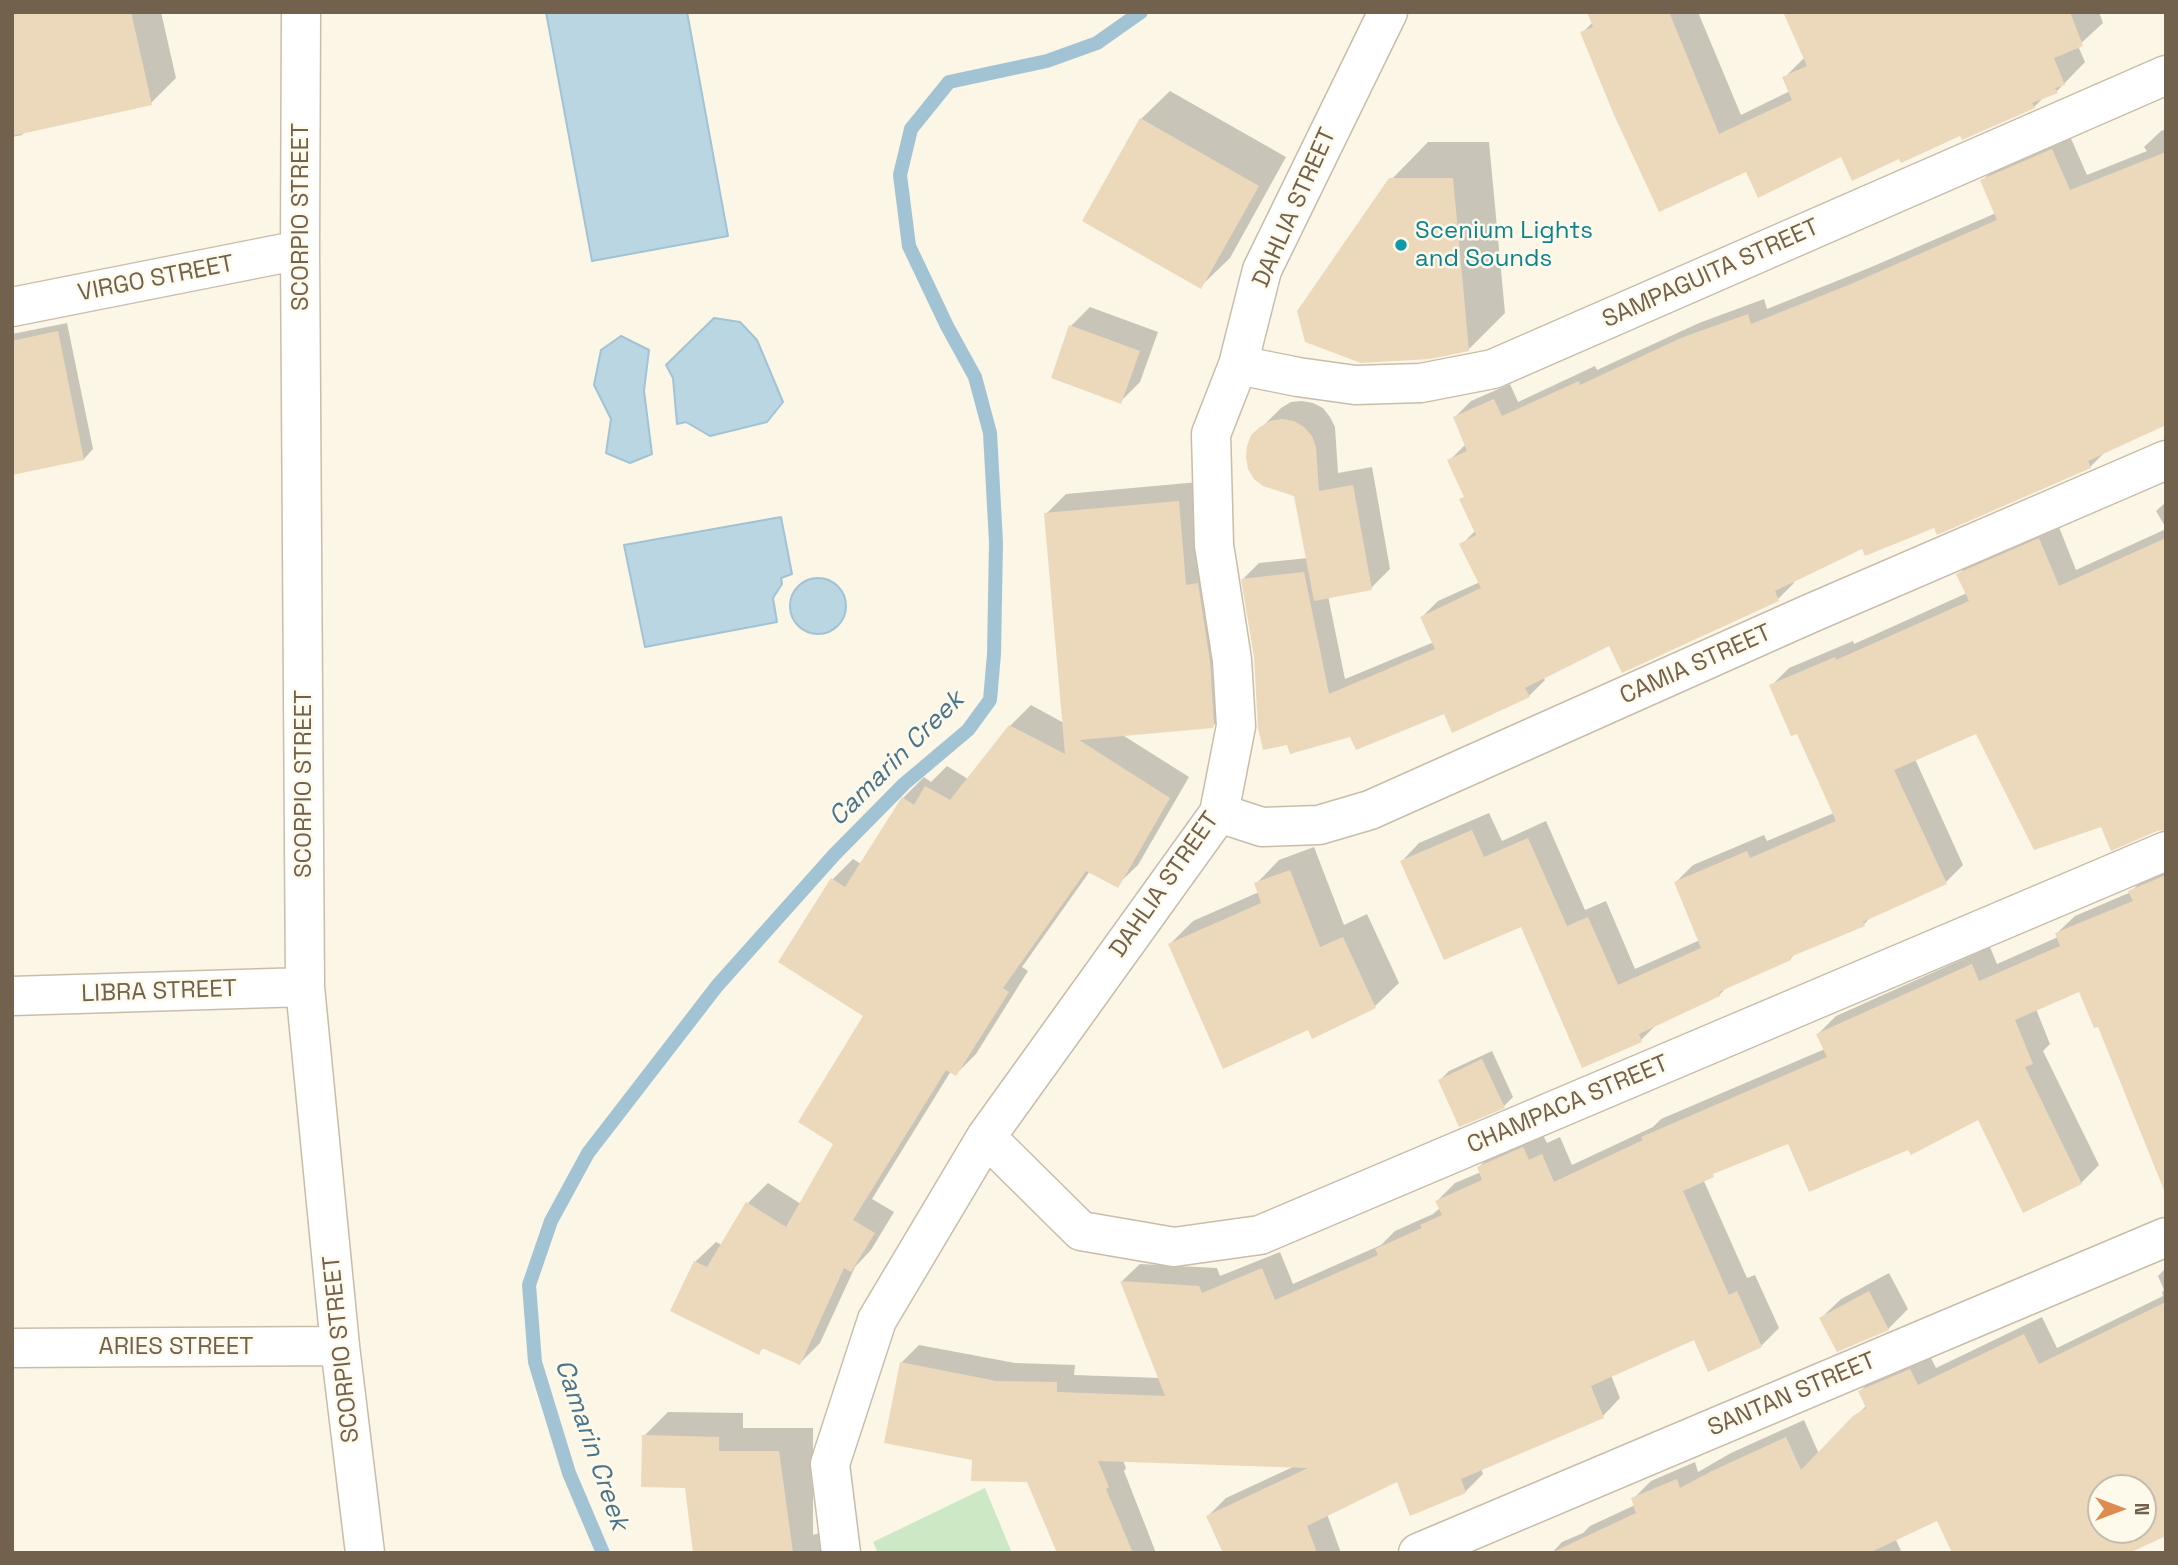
<!DOCTYPE html>
<style>
body{margin:0}
#map{position:relative;width:2178px;height:1565px;overflow:hidden;background:#fbf6e5;font-family:"Space Grotesk",sans-serif}
canvas{display:block}
.frame{position:absolute;inset:0;border:14px solid #72614c;pointer-events:none}
.north{position:absolute;left:2087px;top:1474px;width:70px;height:70px;box-sizing:border-box;background:#fefaeb;border:2px solid #c6bdab;border-radius:50%;rotate:90deg;font-size:19px;font-weight:700;line-height:28px;text-align:center;color:#72614c}
.north::after{content:'';display:block;margin:auto;width:24px;height:32px;background:#de8b51;clip-path:polygon(50% 0,100% 100%,50% 72%,0 100%)}
</style>
<div id="map">
<canvas width="2178" height="1565"></canvas>
<div class="frame"></div>
<div class="north">N</div>
</div>
<script>
const c = document.querySelector('canvas').getContext('2d');
c.lineJoin = 'round';
function fill(path, color) { c.fillStyle = color; c.fill(path, 'evenodd'); }
const poly = rows => new Path2D(rows.map(r => 'M' + r).join(''));
function trace(path, color, width, dash) { c.strokeStyle = color; c.lineWidth = width; c.lineCap = dash ? 'butt' : 'round'; c.setLineDash(dash || []); c.stroke(path); }
function drawText(font, color, halo, rows, align = 'center') {
  c.font = font + ' "Space Grotesk",sans-serif'; c.lineWidth = 5; c.setLineDash([]); c.textBaseline = 'middle'; c.strokeStyle = halo; c.fillStyle = color; for (const [text, x, y, turn = 0] of rows) {
    c.save(); c.translate(x, y); c.rotate((+turn || 0) * Math.PI / 180); c.textAlign = isNaN(turn) ? turn : align; if (halo) c.strokeText(text, 0, 0); c.fillText(text, 0, 0); c.restore();
  }
}
const green = poly([
 [985,1488,1012,1553,878,1553,873,1542]
]);
const water = poly([
 [546,12,687,12,728,236,592,261,546,12],
 [714,318,740,322,757,340,783,402,767,422,710,436,686,422,677,424,673,378,666,365,714,318],
 [621,336,649,350,644,391,652,454,630,463,606,453,611,419,594,385,601,350,621,336],
 [781,517,792,574,781,578,782,584,773,598,777,622,645,647,624,545,781,517],
 '790 606a28 28 0 1 1 56 0a28 28 0 1 1-56 0Z'
]);
const shadow = poly([
 [12,12,161,12,176,78,151,103,25,132,22,135,12,137],
 [1589,12,1698,12,1741,115,1790,91,1784,78,1805,57,1785,12,2099,12,2103,23,2078,46,2085,62,2057,91,2045,96,2034,107,1900,157,1842,155,1747,170,1582,33,1593,22],
 [1170,91,1286,157,1230,258,1201,286,1141,119],
 [2166,129,2166,423,2106,451,2090,467,1935,526,1863,546,1793,580,1794,583,1778,599,1623,671,1610,644,1543,677,1545,680,1529,696,1445,712,1351,734,1288,743,1255,657,1243,579,1259,563,1308,558,1296,495,1253,436,1281,408,1291,402,1302,401,1313,403,1323,408,1330,417,1335,427,1338,473,1372,467,1390,569,1371,588,1328,596,1345,679,1434,642,1422,617,1438,601,1480,582,1462,544,1476,530,1466,495,1449,461,1466,444,1455,417,1471,401,1510,384,1518,402,1595,366,1597,370,1699,323,1764,299,1767,309,1869,268,1996,213,1982,181,1998,164,2069,134,2087,175,2147,151,2144,147,2161,131],
 [1428,142,1489,142,1505,313,1468,350,1391,180],
 [1090,307,1158,332,1140,382,1120,402,1071,326],
 [67,323,93,449,84,459,12,474,12,334],
 [1199,482,1233,706,1213,726,1121,734,1189,777,1138,865,1117,885,1090,871,1022,967,1028,971,976,1054,956,1074,951,1071,872,1199,894,1212,871,1250,855,1267,820,1343,800,1363,764,1347,758,1353,695,1262,716,1242,722,1245,747,1204,768,1183,801,1204,835,1144,865,1016,833,879,853,859,861,864,903,798,924,777,931,782,947,766,968,779,1010,726,1031,705,1064,723,1046,514,1066,494],
 [2166,502,2166,528,2156,511],
 [2057,522,2076,570,2166,529,2166,821,2102,825,1977,732,1915,759,1963,865,1946,882,1871,917,1864,924,1797,952,1790,959,1728,986,1719,995,1659,1022,1641,1040,1522,925,1402,861,1419,843,1489,813,1502,841,1546,821,1585,910,1606,901,1635,969,1700,940,1676,882,1693,865,1764,835,1767,841,1834,813,1798,732,1772,685,1789,668,1853,641,1854,644,1967,593,1958,575,1976,557],
 [1314,847,1344,925,1367,914,1399,983,1375,1006,1313,1036,1309,1028,1170,944,1193,921,1259,892,1256,884,1279,860],
 [2166,866,2166,1163,2099,1024,2080,990,2036,1009,2050,1044,2043,1051,2099,1165,2081,1183,1978,1118,1909,1148,1788,1142,1717,1171,1703,1179,1747,1278,1755,1275,1779,1328,1761,1346,1695,1337,1611,1375,1620,1398,1603,1416,1481,1468,1483,1474,1465,1492,1398,1480,1327,1514,1341,1553,1225,1553,1208,1516,1226,1498,1295,1466,1123,1460,1126,1468,1124,1471,1156,1553,1069,1553,1029,1480,974,1459,901,1363,919,1345,1015,1363,1075,1365,1074,1375,1160,1378,1122,1281,1140,1264,1217,1268,1220,1276,1280,1252,1293,1284,1381,1245,1395,1231,1433,1214,1440,1208,1437,1201,1455,1183,1481,1172,1479,1167,1497,1149,1541,1131,1547,1143,1560,1137,1572,1165,1653,1127,1661,1119,1825,1049,1818,1034,1836,1016,1990,947,1997,964,2058,937,2057,933,2075,916,2131,892,2148,873],
 [1492,1051,1513,1097,1504,1106,1440,1080,1449,1071],
 [2166,1268,2166,1472,2138,1547,1938,1519,1895,1538,1902,1553,1552,1553,1562,1542,1583,1533,1590,1526,1635,1505,1633,1499,1651,1481,1695,1462,1698,1472,1731,1453,1804,1420,1819,1454,1867,1405,1860,1391,1878,1374,1928,1352,1936,1368,2042,1317,2057,1348,2163,1296,2162,1292,2164,1290,2158,1276],
 [2101,1488,2143,1488,2143,1530,2101,1530],
 [1889,1273,1908,1309,1888,1329,1838,1350,1821,1318,1841,1299],
 [668,1412,743,1413,743,1428,813,1428,813,1535,825,1531,832,1553,695,1553,686,1486,644,1436]
]);
const stream = poly([
 [603,1553,569,1473,535,1362,529,1285,551,1221,588,1153,717,986,834,855,904,784,968,730,990,700,994,654,996,542,990,433,975,377,947,326,909,246,900,175,911,129,949,82,1047,61,1097,43,1141,12]
]);
const building = poly([
 [12,12,131,12,152,105,12,136],
 [1587,12,1669,12,1719,134,1792,100,1782,77,1807,66,1783,12,2070,12,2083,46,2054,58,2065,85,2055,88,2058,93,2032,103,2035,108,1962,140,1960,136,1901,163,1899,159,1852,181,1841,157,1758,198,1746,172,1659,212,1614,115,1580,32,1593,27],
 [1140,118,1259,186,1201,289,1082,221],
 [2052,149,2070,190,2166,152,2166,425,2088,461,2091,468,1937,535,1934,528,1865,556,1862,549,1775,591,1779,601,1622,673,1609,646,1525,688,1530,697,1452,733,1444,714,1356,750,1350,737,1290,754,1287,745,1263,750,1258,728,1254,657,1241,579,1304,572,1329,694,1435,649,1420,617,1481,588,1459,544,1476,535,1459,499,1464,497,1447,460,1467,451,1453,417,1494,399,1502,416,1579,381,1580,385,1681,338,1748,314,1751,324,1851,284,1997,220,1980,180],
 [1389,178,1453,178,1469,351,1430,359,1361,363,1305,342,1297,311],
 [1069,325,1140,351,1121,404,1051,378],
 [58,331,84,460,12,475,12,341],
 [1282,419,1294,421,1304,427,1312,436,1316,447,1319,491,1353,485,1372,590,1314,601,1294,496,1263,486,1254,479,1248,469,1246,457,1247,446,1251,435,1260,427,1270,421],
 [1179,501,1186,585,1198,583,1210,662,1214,725,1213,728,1079,740,1170,798,1118,888,1086,871,1003,988,1009,992,956,1076,946,1070,853,1220,875,1233,851,1272,844,1268,800,1365,762,1348,759,1355,670,1311,694,1261,707,1267,746,1202,786,1227,833,1144,798,1122,863,1016,778,962,831,878,845,887,902,797,914,805,925,786,950,800,1009,725,1065,754,1044,513],
 [2039,538,2059,586,2166,538,2166,830,2157,831,2111,851,2101,827,2034,850,1976,734,1894,770,1947,884,1863,922,1865,926,1790,957,1791,960,1719,992,1720,996,1639,1034,1642,1042,1582,1068,1521,927,1444,960,1400,861,1472,830,1484,857,1528,838,1567,926,1588,917,1618,985,1701,948,1674,882,1747,851,1750,858,1836,821,1797,734,1791,736,1769,685,1835,657,1836,660,1969,601,1956,574],
 [1290,870,1320,947,1343,937,1376,1008,1312,1039,1308,1030,1223,1069,1168,944,1261,903,1254,883],
 [2166,875,2166,1190,2164,1190,2098,1027,2094,1028,2079,992,2015,1020,2033,1064,2025,1067,2082,1184,2023,1213,1978,1120,1911,1155,1908,1150,1809,1192,1788,1144,1713,1174,1714,1177,1683,1191,1729,1295,1737,1291,1762,1347,1708,1372,1694,1340,1591,1386,1604,1418,1461,1479,1466,1493,1410,1516,1397,1482,1307,1526,1317,1553,1223,1553,1206,1516,1308,1468,1098,1461,1109,1487,1106,1489,1133,1553,1057,1553,1027,1482,971,1481,972,1460,884,1443,900,1362,996,1381,1057,1382,1057,1392,1165,1396,1120,1281,1199,1286,1202,1293,1262,1268,1275,1300,1378,1255,1375,1249,1422,1228,1420,1225,1442,1215,1435,1201,1482,1180,1477,1167,1523,1147,1529,1160,1542,1154,1554,1182,1643,1140,1641,1137,1827,1057,1816,1034,1972,964,1979,981,2060,946,2055,933,2133,901,2128,891],
 [1482,1059,1505,1108,1459,1127,1438,1080],
 [1869,1291,1889,1330,1837,1352,1819,1318],
 [2166,1302,2166,1536,2129,1553,1952,1553,1937,1521,1869,1553,1551,1553,1636,1513,1631,1498,1677,1479,1680,1488,1712,1471,1786,1437,1801,1470,1853,1416,1866,1408,1858,1391,1910,1369,1918,1385,2024,1334,2039,1364],
 [2101,1488,2143,1488,2143,1530,2101,1530],
 [642,1435,719,1437,719,1451,779,1451,793,1553,693,1553,685,1488,641,1487]
]);
const minor = poly([
 [301,12,300,250,305,987,340,1346,365,1553],
 [12,307,300,250],
 [1238,365,1298,377,1355,385,1421,383,1493,369,2166,75],
 [1219,813,1262,827,1319,825,1370,810,1809,614,2166,460],
 [12,996,305,987],
 [986,1137,1081,1231,1174,1247,1260,1235,2166,851],
 [12,1348,340,1346],
 [841,1553,830,1464,877,1320,986,1137,1219,813,1236,726,1232,660,1214,545,1211,434,1238,365,1262,270,1388,12],
 [1418,1553,2166,1237]
]);
const markers = [
 [1401,245,7,"#0f9aa8"]
];
const streetNames = [
 ["DAHLIA STREET",1295,208,-66],
 ["SCORPIO STREET",301,217,-90],
 ["SAMPAGUITA STREET",1711,274,-24],
 ["VIRGO STREET",156,279,-11],
 ["CAMIA STREET",1696,665,-24],
 ["SCORPIO STREET",304,784,-90],
 ["DAHLIA STREET",1165,885,-55],
 ["LIBRA STREET",159,992,-2],
 ["CHAMPACA STREET",1568,1105,-23],
 ["ARIES STREET",176,1347],
 ["SCORPIO STREET",342,1349,-96],
 ["SANTAN STREET",1792,1395,-23]
];
const cultureNames = [
 ["Scenium Lights",1415,231],
 ["and Sounds",1415,259]
];
const waterNames = [
 ["Camarin Creek",897,759,-45],
 ["Camarin Creek",591,1445,71]
];
fill(green, '#cce8c4');
fill(water, '#bbd6e3');
trace(water, '#a2c3d4', 2);
fill(shadow, '#0003');
trace(stream, '#a2c3d4', 14);
fill(building, '#ecd9bc');
trace(minor, '#c9bdaa', 41);
trace(minor, '#fff', 38);
for (const [x, y, r, color] of markers) { const dot = new Path2D(); dot.arc(x, y, r, 0, 2 * Math.PI); c.fillStyle = color; c.fill(dot); trace(dot, '#fefaeb', 2.5); }
drawText('24px', '#72614c', '#fefaeb', streetNames);
drawText('24px', '#0d838f', '#fefaeb', cultureNames, 'left');
drawText('italic 26px', '#4a748b', '#fefaeb', waterNames);
</script>
